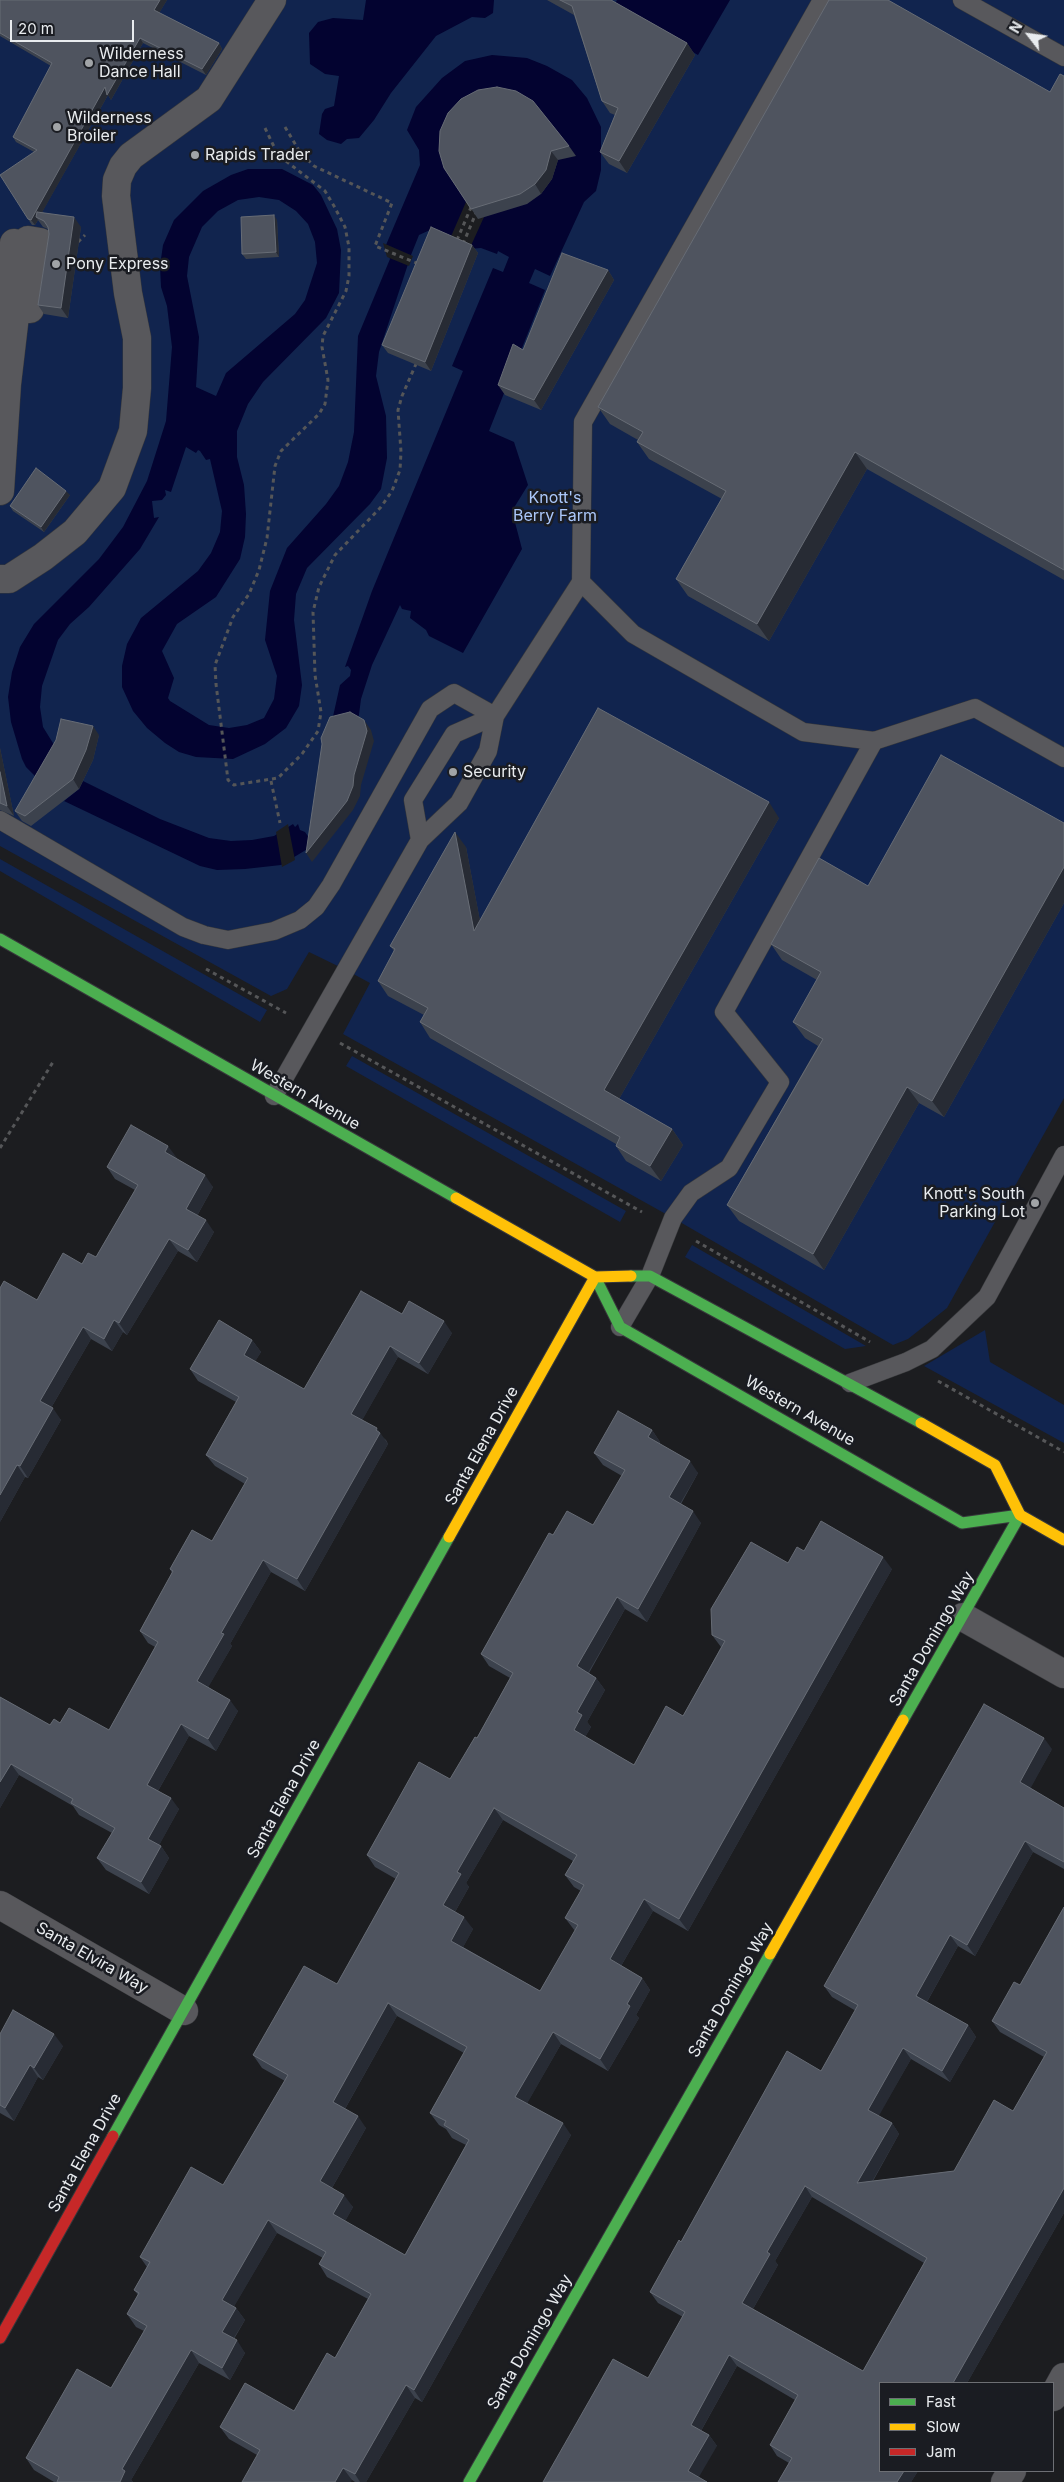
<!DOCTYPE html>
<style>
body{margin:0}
#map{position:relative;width:1064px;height:2482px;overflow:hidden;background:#1c1d20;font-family:Inter,sans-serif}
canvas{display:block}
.legend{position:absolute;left:879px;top:2382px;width:175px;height:90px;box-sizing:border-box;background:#1a1c22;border:1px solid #6d6f74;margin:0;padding:6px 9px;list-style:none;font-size:15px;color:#e9ecef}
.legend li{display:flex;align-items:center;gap:10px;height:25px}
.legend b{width:25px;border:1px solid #6d6f74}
.north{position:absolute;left:1004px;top:10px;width:50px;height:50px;-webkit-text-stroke:4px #1a1c22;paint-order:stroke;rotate:300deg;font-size:14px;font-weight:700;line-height:20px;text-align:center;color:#e9ecef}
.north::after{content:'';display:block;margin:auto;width:18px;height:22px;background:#e9ecef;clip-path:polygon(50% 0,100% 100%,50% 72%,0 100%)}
.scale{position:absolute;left:10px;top:20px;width:124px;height:22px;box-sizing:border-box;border:2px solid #e9ecef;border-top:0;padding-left:6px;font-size:15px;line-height:18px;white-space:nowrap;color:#e9ecef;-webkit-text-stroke:4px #1a1c22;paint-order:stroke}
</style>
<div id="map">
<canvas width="1064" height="2482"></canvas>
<ul class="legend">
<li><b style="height:6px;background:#4caf50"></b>Fast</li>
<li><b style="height:6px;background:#ffc107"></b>Slow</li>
<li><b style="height:6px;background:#c62828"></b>Jam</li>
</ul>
<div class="north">N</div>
<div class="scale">20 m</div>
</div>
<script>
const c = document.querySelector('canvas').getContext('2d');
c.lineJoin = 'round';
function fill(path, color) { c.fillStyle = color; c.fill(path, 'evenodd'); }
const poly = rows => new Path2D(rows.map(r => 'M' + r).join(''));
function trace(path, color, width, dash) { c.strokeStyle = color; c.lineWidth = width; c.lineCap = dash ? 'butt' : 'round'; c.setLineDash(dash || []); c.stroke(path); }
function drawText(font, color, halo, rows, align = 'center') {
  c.font = font + ' Inter,sans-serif'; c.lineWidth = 5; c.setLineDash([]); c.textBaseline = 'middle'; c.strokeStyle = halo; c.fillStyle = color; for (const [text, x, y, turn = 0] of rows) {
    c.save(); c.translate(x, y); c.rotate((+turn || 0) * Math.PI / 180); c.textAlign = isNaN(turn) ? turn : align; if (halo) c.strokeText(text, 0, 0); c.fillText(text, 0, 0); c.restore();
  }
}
const green = poly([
 [0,0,1064,0,1064,1098,947,1308,908,1339,893,1345,673,1218,343,1034,370,983,346,970,309,952,287,989,271,996,0,846],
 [0,859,267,1010,260,1022,0,871],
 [352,1056,626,1211,620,1222,346,1066],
 [692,1245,866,1346,845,1349,685,1257],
 [985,1330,990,1362,1064,1405,1064,1443,924,1366]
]);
const water = poly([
 [366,0,494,0,493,13,485,18,472,17,436,36,391,93,374,120,359,138,347,139,341,144,327,140,319,134,322,114,325,109,334,106,339,76,325,74,310,64,309,33,318,22,333,18,363,20],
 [617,0,730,0,698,55,613,7],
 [492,55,527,58,547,66,572,80,587,98,601,127,601,170,596,191,584,202,550,276,535,269,529,283,545,290,489,431,514,442,528,485,512,511,522,549,463,653,429,636,426,630,410,618,411,611,402,609,400,605,372,665,361,699,358,722,332,721,340,685,350,676,351,670,348,666,345,667,372,591,463,371,452,366,493,268,503,272,509,257,498,251,497,254,481,248,468,249,430,230,419,235,411,255,379,352,376,376,386,416,387,458,381,489,370,504,307,568,296,594,294,620,302,685,299,706,286,728,265,744,233,759,196,757,179,752,165,743,147,728,133,711,122,687,122,666,127,644,141,618,198,571,211,553,220,532,222,511,210,459,206,460,200,451,198,450,196,453,186,447,171,492,165,490,166,495,162,500,152,501,154,518,159,517,140,549,89,607,70,624,58,640,42,686,40,707,43,727,56,748,37,778,26,767,22,759,11,722,8,697,12,672,20,647,34,624,99,559,123,527,147,481,166,421,172,347,167,306,161,287,160,266,163,245,174,220,203,191,231,175,248,169,282,169,313,185,321,195,337,229,341,250,339,293,326,318,263,382,248,404,237,431,237,457,244,485,246,514,245,537,240,559,216,597,177,624,162,651,174,678,168,698,170,701,209,725,229,728,247,725,264,718,274,699,277,676,265,640,270,591,287,548,326,504,339,486,348,462,354,432,358,336,390,259,386,245,420,165,419,150,407,130,416,107,442,78,465,61],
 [259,197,279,200,296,211,308,224,315,242,317,263,305,300,295,314,226,373,216,396,196,387,199,337,187,276,189,257,202,227,218,211,238,200],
 [83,781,160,819,209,838,231,841,252,840,274,836,293,824,295,827,298,824,300,830,305,832,314,845,281,865,245,869,217,870,200,866,64,801,79,789]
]);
const pier = poly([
 [469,195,489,206,469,250,449,241],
 [383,243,413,256,409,266,387,257],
 [288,824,295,860,282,867,276,832]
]);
const path = poly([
 [285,127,300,152,314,166,392,203,375,246,419,264],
 [265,128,278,155,325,191,334,206,345,227,349,247,349,276,346,291,323,336,322,347,328,380,325,404,319,414,281,451,275,466,267,538,259,570,249,594,233,617,215,665,216,684,228,780,234,785,278,778,302,754,318,731,321,712,315,675,313,612,319,587,335,555,381,507,392,491,400,470,401,452,398,410,402,396,416,364],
 [457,240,472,205],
 [78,242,85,235],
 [463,244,476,213],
 [271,781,280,823],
 [206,969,286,1013],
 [340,1043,642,1212],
 [0,1148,53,1062],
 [696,1241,870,1342],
 [938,1381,1064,1452]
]);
const lane = poly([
 [962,0,1064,57],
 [581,582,583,422,822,0],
 [0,820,183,927,204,935,228,940,274,931,300,920,316,907,331,885,430,709,454,693,495,716],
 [420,840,413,800,454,734,495,716],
 [274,1096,420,840,459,803,488,751,495,716,581,582,633,634,803,732,874,741,975,708,1064,758],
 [620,1327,650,1276,673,1218,691,1193,729,1168,780,1082,724,1012,874,741],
 [850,1383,906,1362,932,1349,987,1297,1064,1155]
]);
const street = poly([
 [0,405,14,243,27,245,28,240,40,242,30,309,16,307,7,384,0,491],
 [0,579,9,579,43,557,75,532,112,488,133,431,137,388,137,338,128,293,116,196,117,180,123,166,131,156,209,99,272,0],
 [963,1617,1064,1674],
 [0,1905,184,2011],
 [1053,2397,1064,2377],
 [1005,2482,1012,2471]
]);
const fast = poly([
 [0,939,456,1198],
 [631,1276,650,1276,921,1423],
 [595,1277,620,1327,962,1523,1020,1515],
 [903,1720,1020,1515],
 [113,2136,449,1537],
 [469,2482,770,1954]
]);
const slow = poly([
 [456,1198,595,1277,631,1276],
 [921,1423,995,1465,1020,1515,1064,1540],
 [449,1537,595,1277],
 [770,1954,903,1720]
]);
const jam = poly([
 [0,2338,113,2136]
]);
const wall = poly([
 [0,0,167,0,159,13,219,43,222,49,206,75,143,43,111,100,108,95,42,212,81,227,68,318,44,314,38,305,49,234,48,229,43,227,38,220,35,225,32,225,28,219,34,152,16,142,13,137,51,66,0,36],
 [547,0,611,0,687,43,695,55,627,173,609,164,600,152,615,115,610,113,602,101,574,15],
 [1064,76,1064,580,867,469,769,641,688,596,676,579,722,499,649,459,637,442,638,440,610,424,598,407,1050,92],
 [569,146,576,156,558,160,552,179,541,194,527,204,478,219,444,168],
 [277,220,279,257,246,259,242,254],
 [472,245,478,253,431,371,388,353,382,345],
 [608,270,614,280,541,410,505,395,498,385,523,350],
 [70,495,44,532,13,511,10,506],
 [99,735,93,760,79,789,31,826,22,821,15,811],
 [0,748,14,816,0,810],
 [779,818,619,1099,672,1129,683,1145,661,1181,626,1161,616,1146,616,1144,430,1038,420,1022,424,1015,388,996,378,981,394,951,390,946,466,847,480,921],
 [1064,823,1064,903,944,1117,919,1103,824,1270,739,1221,727,1205,818,1046,805,1038,793,1022,817,980,782,960,771,944,868,886],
 [177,1158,176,1159,213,1187,197,1216,214,1232,197,1262,178,1251,127,1335,123,1332,112,1351,91,1339,51,1408,61,1420,28,1478,25,1477,0,1522,37,1300,82,1264,96,1257,135,1190,115,1179,107,1167],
 [402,1314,452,1333,428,1374,398,1357,362,1420,386,1440,388,1444,305,1591,271,1572,230,1644,232,1646,208,1687,238,1711,216,1751,189,1736,158,1791,179,1809,159,1845,161,1846,169,1858,149,1894,106,1870,97,1858,112,1833,79,1815,73,1806,19,1775,0,1808,0,1697,50,1725,60,1723,109,1730,155,1647,148,1643,140,1631,172,1573,170,1569,212,1541,245,1484,215,1466,206,1455,236,1402,198,1381,190,1369,252,1340,261,1352,255,1361,304,1389],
 [652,1430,660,1442,660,1444,698,1473,681,1504,701,1523,647,1622,625,1609,589,1673,596,1678,605,1690,587,1722,591,1727,585,1737,634,1765,683,1716,721,1647,712,1635,788,1563,804,1551,892,1569,688,1931,653,1911,621,1966,642,1978,650,1990,636,2015,639,2018,608,2071,561,2044,527,2103,571,2135,422,2402,415,2398,366,2482,355,2482,352,2480,257,2455,229,2439,220,2427,294,2411,335,2358,368,2299,327,2277,319,2264,323,2258,277,2233,234,2306,236,2308,245,2320,234,2339,245,2353,230,2380,199,2363,131,2480,133,2482,54,2482,34,2470,26,2458,111,2388,144,2331,136,2327,127,2314,138,2295,134,2290,147,2267,140,2257,223,2185,285,2081,262,2068,253,2055,337,1984,396,1879,375,1867,367,1855,450,1779,477,1738,510,1678,489,1666,481,1654,553,1535,593,1525,622,1476,603,1465,594,1453],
 [503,1820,573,1861,565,1875,574,1887,581,1891,565,1918,575,1931,540,1991,463,1947,473,1929,455,1912,469,1887,466,1883],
 [397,2016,464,2053,430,2113,439,2125,446,2129,452,2138,466,2145,405,2255,345,2221,353,2207,332,2188,366,2128,345,2109],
 [1052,1749,1030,1788,1064,1808,1064,1869,1033,1852,975,1956,958,1946,927,2002,968,2025,976,2037,950,2082,911,2059,878,2116,892,2123,899,2134,873,2181,954,2171,1013,2111,1044,2057,1000,2032,992,2021,1020,1985,1064,1907,1064,2213,967,2383,880,2471,918,2471,911,2482,778,2482,789,2463,777,2456,770,2445,795,2400,737,2366,701,2431,709,2435,717,2446,543,2482,648,2378,683,2317,658,2303,650,2292,681,2242,821,2071,856,2011,832,1997,824,1986],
 [812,2197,924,2263,863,2371,753,2309,778,2265,775,2261],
 [0,2034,63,2046,43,2080,38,2077,14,2121,0,2113]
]);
const shadedWall = poly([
 [160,0,167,0,158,15,154,10],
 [140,38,143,43,111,100,108,95,39,218,36,217,38,220,35,225,31,220,105,87],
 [219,43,222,49,206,75,202,69],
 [687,43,695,55,627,173,619,161],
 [551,151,558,160,552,179,541,194,535,184],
 [274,215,277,220,279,257,276,252],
 [74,217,81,227,68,318,61,308],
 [472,245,478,253,431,371,425,362],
 [608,270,614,280,541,410,534,400],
 [855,452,867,469,769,641,757,624],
 [66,491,70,495,44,532,41,527],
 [364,720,371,730,374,741,361,785,360,796,353,810,312,862,306,853,354,775],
 [93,726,99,735,93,760,79,789,73,779],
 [0,748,14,816,7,806,0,772],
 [769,802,779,818,615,1106,604,1090],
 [455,832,466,847,485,947,474,931],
 [1064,867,1064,903,944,1117,932,1101],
 [907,1087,919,1103,824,1270,813,1254],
 [672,1129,683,1145,661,1181,650,1166],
 [168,1146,177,1158,173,1164,165,1152],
 [205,1175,213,1187,194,1221,186,1209],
 [206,1220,214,1232,197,1262,188,1250],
 [169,1239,178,1251,127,1335,119,1323],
 [114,1320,123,1332,112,1351,104,1339],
 [444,1321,452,1333,428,1374,419,1363],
 [83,1327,91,1339,48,1413,40,1401],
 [252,1340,261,1352,252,1367,244,1355],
 [390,1346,398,1357,359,1426,351,1414],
 [53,1408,61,1420,28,1478,20,1466],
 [377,1428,388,1444,305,1591,297,1579],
 [652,1430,660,1442,656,1449,648,1437],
 [690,1461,698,1473,677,1509,669,1497],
 [17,1465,25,1477,0,1522,0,1495],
 [693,1511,701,1523,647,1622,638,1609],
 [883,1557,892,1569,688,1931,679,1919],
 [263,1560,271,1572,230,1644,232,1646,205,1693,197,1681,221,1633],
 [617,1597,625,1609,585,1678,577,1666],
 [596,1678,605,1690,587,1722,591,1727,582,1742,574,1730,577,1712],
 [230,1700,238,1711,216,1751,208,1739],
 [181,1724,189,1736,155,1796,147,1785],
 [1044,1738,1052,1749,1028,1793,1020,1782],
 [11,1764,19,1775,0,1808,0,1782],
 [171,1798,179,1809,156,1851,148,1839],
 [494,1808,503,1820,466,1883,469,1887,452,1917,443,1905,457,1872],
 [1025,1841,1033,1852,975,1956,967,1945],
 [161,1846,169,1858,149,1894,141,1882],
 [644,1899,653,1911,618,1971,610,1959],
 [464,1917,473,1929,460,1953,451,1941],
 [950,1935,958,1946,924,2007,916,1996],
 [642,1978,650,1990,636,2015,639,2018,608,2071,600,2059,627,2004],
 [388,2003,397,2016,342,2114,333,2102],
 [968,2025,976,2037,950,2082,942,2071],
 [553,2032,561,2044,524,2109,515,2097],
 [54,2034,63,2046,43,2080,34,2068],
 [903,2048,911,2059,876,2121,868,2110],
 [30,2065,38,2077,14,2121,5,2108],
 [358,2116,366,2128,329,2193,320,2181],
 [563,2123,571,2135,422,2402,414,2390],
 [892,2123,899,2134,865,2194,857,2183],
 [805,2186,812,2197,775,2261,778,2265,750,2314,742,2303,767,2252],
 [1064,2188,1064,2213,967,2383,953,2383],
 [344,2195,353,2207,342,2227,333,2214],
 [268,2220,277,2233,231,2312,222,2300],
 [236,2308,245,2320,230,2344,222,2332],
 [237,2340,245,2353,230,2380,222,2368],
 [191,2350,199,2363,131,2480,133,2482,120,2482,122,2469],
 [729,2355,737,2366,698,2436,691,2425],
 [406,2385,415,2398,366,2482,360,2482,355,2474],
 [709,2435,717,2446,696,2482,688,2471],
 [343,2468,352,2480,351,2482,335,2482],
 [904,2471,918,2471,911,2482,897,2482]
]);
const building = poly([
 [0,0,160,0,154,10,219,43,202,69,140,38,107,95,105,87,31,220,28,219,0,175,37,150,13,137,52,63,0,33,0,0],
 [560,0,611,0,687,43,619,161,600,152,618,108,602,101,572,6,560,0],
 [829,0,888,0,1050,92,1060,74,1064,76,1064,570,855,452,757,624,676,579,726,491,637,442,643,432,598,407,829,0],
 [497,87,516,91,533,101,569,146,551,151,546,170,535,184,520,194,471,209,444,168,439,151,440,131,448,113,461,99,478,90,497,87],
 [37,212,74,217,61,308,38,305,49,234,48,227,44,221,36,217,37,212],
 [274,215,276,252,242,254,241,217,274,215],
 [431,227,472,245,425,362,382,345,431,227],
 [562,253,608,270,534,400,498,385,513,344,523,350,562,253],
 [36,468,66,491,41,527,10,506,36,468],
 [598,708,769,802,604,1090,672,1129,650,1166,616,1146,620,1137,420,1022,428,1008,378,981,395,949,390,946,455,832,474,931,598,708],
 [350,712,364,720,367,731,354,775,353,786,347,801,306,853,322,744,321,738,330,717,350,712],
 [61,719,93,726,86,750,73,779,25,816,15,811,56,740,61,719],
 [941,755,1064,823,1064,867,932,1101,907,1087,813,1254,727,1205,823,1039,793,1022,821,972,771,944,819,858,868,886,941,755],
 [0,772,7,806,0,803,0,772],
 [131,1125,168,1146,165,1152,205,1175,186,1209,206,1220,188,1250,169,1239,119,1323,114,1320,104,1339,83,1327,40,1401,53,1408,20,1466,17,1465,0,1495,0,1288,4,1281,37,1300,63,1253,82,1264,88,1253,96,1257,138,1185,107,1167,131,1125],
 [361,1291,402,1314,409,1301,444,1321,419,1363,390,1346,351,1414,377,1428,376,1430,380,1433,297,1579,263,1560,221,1633,224,1634,197,1681,230,1700,208,1739,181,1724,147,1785,171,1798,148,1839,161,1846,141,1882,97,1858,115,1828,71,1803,73,1799,11,1764,0,1782,0,1697,50,1725,54,1719,60,1723,69,1708,109,1730,158,1642,140,1631,173,1571,170,1569,192,1530,212,1541,248,1478,206,1455,239,1397,190,1369,219,1320,252,1340,244,1355,304,1389,361,1291],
 [618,1411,652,1430,648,1437,690,1461,669,1497,693,1511,638,1609,617,1597,577,1666,596,1678,577,1712,582,1715,574,1730,634,1765,666,1706,683,1716,725,1641,712,1635,711,1609,751,1542,788,1563,797,1547,804,1551,821,1521,883,1557,679,1919,644,1899,610,1959,642,1978,627,2004,630,2006,600,2059,553,2032,515,2097,563,2123,414,2390,406,2385,355,2474,343,2468,335,2482,242,2482,260,2450,220,2427,245,2383,294,2411,327,2353,335,2358,371,2294,319,2264,326,2252,268,2220,222,2300,236,2308,222,2332,237,2340,222,2368,191,2350,122,2469,125,2471,120,2482,57,2482,59,2477,26,2458,77,2369,111,2388,147,2326,127,2314,139,2293,134,2290,150,2262,140,2257,191,2167,223,2185,288,2075,253,2055,304,1966,337,1984,399,1873,367,1855,419,1762,450,1779,475,1737,477,1738,513,1673,481,1654,549,1533,553,1535,567,1511,593,1525,625,1470,594,1453,618,1411],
 [494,1808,577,1855,565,1875,584,1885,565,1918,578,1925,540,1991,451,1941,464,1917,443,1905,461,1874,457,1872,494,1808],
 [388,2003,467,2047,430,2113,446,2121,444,2125,469,2140,405,2255,333,2214,344,2195,320,2181,358,2116,333,2102,388,2003],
 [984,1704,1044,1738,1020,1782,1064,1808,1064,1862,1025,1841,967,1945,950,1935,916,1996,968,2025,942,2071,903,2048,868,2110,892,2123,857,2183,954,2171,994,2100,1013,2111,1047,2052,992,2021,1014,1982,1020,1985,1064,1907,1064,2188,953,2383,880,2383,880,2471,904,2471,897,2482,778,2482,792,2458,770,2445,798,2395,729,2355,691,2425,709,2435,688,2471,707,2482,543,2482,613,2359,648,2378,685,2312,650,2292,679,2240,681,2242,787,2051,821,2071,858,2005,824,1986,984,1704],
 [805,2186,927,2258,863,2371,742,2303,770,2254,767,2252,805,2186],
 [13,2010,54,2034,34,2068,30,2065,5,2108,0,2105,0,2034,13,2010]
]);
const markers = [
 [89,63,5,"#a1a4a7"],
 [57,127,5,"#a1a4a7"],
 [195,155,5,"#a1a4a7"],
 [56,264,5,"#a1a4a7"],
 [453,772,5,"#a1a4a7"],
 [1035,1203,5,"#a1a4a7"]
];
const poiNames = [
 ["Wilderness",99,54],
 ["Dance Hall",99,72],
 ["Wilderness",67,118],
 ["Broiler",67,136],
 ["Rapids Trader",205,155],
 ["Pony Express",66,264],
 ["Security",463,772],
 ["Knott's South",1025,1194,"right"],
 ["Parking Lot",1025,1212,"right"]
];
const parkNames = [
 ["Knott's",555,498],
 ["Berry Farm",555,516]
];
const streetNames = [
 ["Western Avenue",305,1095,30],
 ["Western Avenue",800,1411,30],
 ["Santa Elena Drive",482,1446,-61],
 ["Santa Domingo Way",932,1639,-60],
 ["Santa Elena Drive",284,1799,-61],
 ["Santa Elvira Way",92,1958,30],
 ["Santa Domingo Way",731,1990,-60],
 ["Santa Elena Drive",85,2153,-61],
 ["Santa Domingo Way",530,2342,-60]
];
fill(green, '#11244e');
fill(water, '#030330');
fill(pier, '#1c1d20');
trace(lane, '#37383b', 19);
trace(street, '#37383b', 29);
trace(fast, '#37383b', 13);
trace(slow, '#37383b', 13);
trace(jam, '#37383b', 13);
trace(path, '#555658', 3, [4, 4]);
trace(lane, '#58585c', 18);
trace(street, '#58585c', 28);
trace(fast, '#4caf50', 11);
trace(slow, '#ffc107', 11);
trace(jam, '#c62828', 11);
fill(wall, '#3c424d');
fill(shadedWall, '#272b34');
fill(building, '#4f545f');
trace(building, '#676c75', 1);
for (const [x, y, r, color] of markers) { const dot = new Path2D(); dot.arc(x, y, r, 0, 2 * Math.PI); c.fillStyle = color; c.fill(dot); trace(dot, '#1a1c22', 2); }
drawText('16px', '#e9ecef', '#1a1c22', poiNames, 'left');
drawText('16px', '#abc7fa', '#1a1c22', parkNames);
drawText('16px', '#e9ecef', '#1a1c22', streetNames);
</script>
